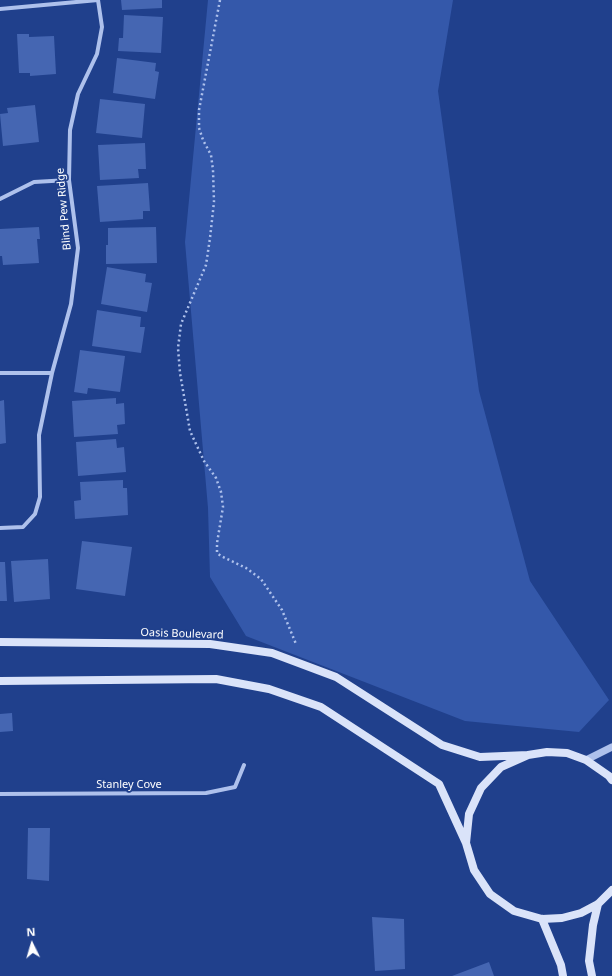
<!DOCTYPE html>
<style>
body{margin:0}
#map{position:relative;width:612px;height:976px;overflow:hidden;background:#20408c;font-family:"Noto Sans",sans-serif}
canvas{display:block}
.north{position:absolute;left:12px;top:924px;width:40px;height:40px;-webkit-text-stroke:3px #20408c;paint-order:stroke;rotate:355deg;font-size:11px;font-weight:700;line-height:16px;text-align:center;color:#fff}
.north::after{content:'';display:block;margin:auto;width:14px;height:18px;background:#fff;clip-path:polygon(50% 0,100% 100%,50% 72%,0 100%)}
</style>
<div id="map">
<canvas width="612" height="976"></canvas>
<div class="north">N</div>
</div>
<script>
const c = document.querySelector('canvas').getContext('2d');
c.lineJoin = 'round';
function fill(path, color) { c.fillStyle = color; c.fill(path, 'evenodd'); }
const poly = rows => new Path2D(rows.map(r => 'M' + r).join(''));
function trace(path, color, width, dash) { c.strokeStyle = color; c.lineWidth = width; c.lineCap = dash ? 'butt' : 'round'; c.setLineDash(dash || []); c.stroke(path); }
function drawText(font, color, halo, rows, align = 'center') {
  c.font = font + ' "Noto Sans",sans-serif'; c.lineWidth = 3.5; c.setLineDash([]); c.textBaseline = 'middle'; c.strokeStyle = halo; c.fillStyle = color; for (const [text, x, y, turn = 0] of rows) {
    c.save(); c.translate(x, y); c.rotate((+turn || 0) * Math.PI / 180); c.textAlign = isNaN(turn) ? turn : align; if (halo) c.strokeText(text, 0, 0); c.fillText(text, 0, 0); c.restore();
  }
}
const green = poly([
 [208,0,453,0,438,91,479,391,530,581,609,700,579,732,465,721,246,636,210,577,208,508,185,242]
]);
const building = poly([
 [121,0,162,0,162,8,122,10],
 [124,15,163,17,161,53,118,51,119,38,123,38],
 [17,34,29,34,29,37,54,36,56,74,30,76,30,73,19,73],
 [117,58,156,63,155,71,159,72,155,99,113,93],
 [100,99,145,104,142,138,96,133],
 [35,105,39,142,3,146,0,114,8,113,7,108],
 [145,143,146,169,138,169,139,178,100,180,98,145],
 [148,183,150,211,143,211,143,219,100,222,97,186],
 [39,227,40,239,37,239,39,263,3,265,2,256,0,256,0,229],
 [156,227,157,263,106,264,106,245,108,245,108,228],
 [107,267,146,274,145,282,152,283,147,312,101,304],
 [97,310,141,317,140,327,145,327,141,353,92,346],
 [80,350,125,356,120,392,88,388,87,394,74,392],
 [116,398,116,404,124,403,125,424,117,425,118,434,74,437,72,401],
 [4,400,6,443,0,444,0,401],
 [116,439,117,448,124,447,126,472,78,476,76,442],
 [123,480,123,488,127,488,128,515,75,519,74,501,81,500,80,482],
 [82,541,132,547,125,596,76,589],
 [48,559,50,599,14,602,11,561],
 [0,562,5,562,7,601,0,601],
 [12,713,13,731,0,732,0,714],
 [28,828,50,828,49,881,27,879],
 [372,917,404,919,405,969,375,971],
 [489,962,494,976,452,976]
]);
const path = poly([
 [220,0,199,110,199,128,203,140,211,155,213,170,214,202,210,238,206,265,181,324,178,348,180,373,190,431,204,461,216,478,221,492,223,507,217,543,217,553,221,556,246,568,261,579,282,610,296,644]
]);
const minor = poly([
 [0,9,98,0],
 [0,199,34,182,69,180],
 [0,373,52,373],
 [0,528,23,527,35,514,40,497,39,435,52,373,71,304,78,248,69,180,70,130,78,94,97,54,102,27,98,0],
 [0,794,206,793,235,787,244,765]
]);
const tertiary = poly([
 [586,760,612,747]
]);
const secondary = poly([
 [0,642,210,644,272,653,336,677,442,745,480,757,528,755],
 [0,681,216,679,269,689,321,707,439,784,466,843],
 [612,780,609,776,586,760,567,753,547,752,528,755,501,767,481,788,469,814,466,843,474,870,490,894,514,911,542,919,562,918,581,913,598,904,612,890],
 [542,919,561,965,563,976],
 [592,976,589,961,593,925,598,904]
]);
const streetNames = [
 ["Blind Pew Ridge",64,209,-95],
 ["Oasis Boulevard",182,634,2],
 ["Stanley Cove",129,785]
];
fill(green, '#3458aa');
fill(building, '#4566b2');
trace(path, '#aec1ec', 2.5, [2, 3]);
trace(minor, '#aec1ec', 4);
trace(tertiary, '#aec1ec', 7);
trace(secondary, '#dae3f9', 8);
drawText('11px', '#fff', '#20408c', streetNames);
</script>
